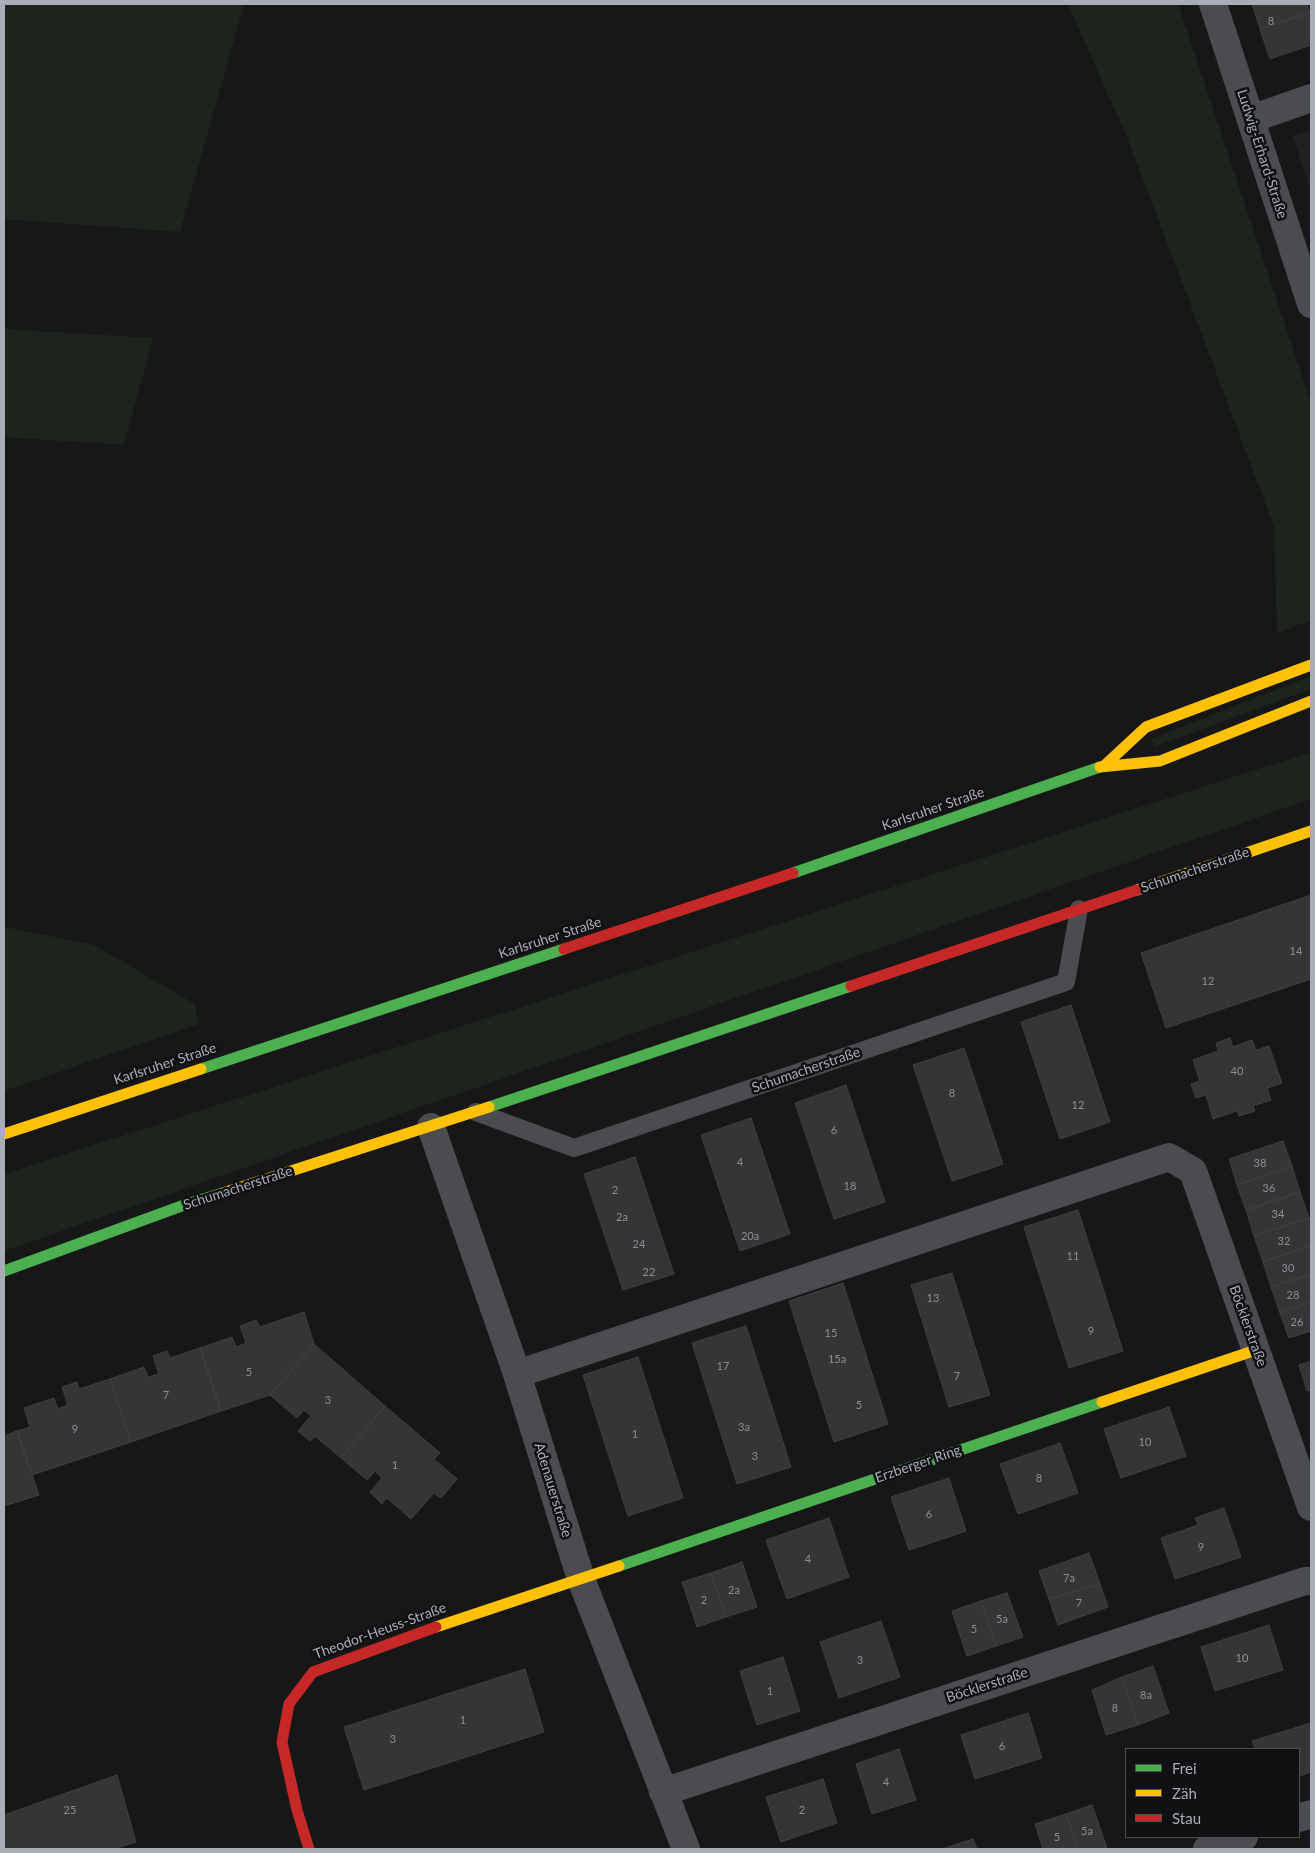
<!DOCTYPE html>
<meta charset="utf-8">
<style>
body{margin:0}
#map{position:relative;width:1315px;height:1853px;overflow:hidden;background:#171717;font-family:Lato,sans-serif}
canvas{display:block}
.frame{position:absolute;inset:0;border:5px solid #a8adb8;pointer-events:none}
.legend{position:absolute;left:1125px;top:1748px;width:175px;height:90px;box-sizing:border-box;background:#111113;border:1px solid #4d4f55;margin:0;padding:6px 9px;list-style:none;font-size:15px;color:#a8adb8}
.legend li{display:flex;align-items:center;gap:10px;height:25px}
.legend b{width:25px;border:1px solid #4d4f55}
</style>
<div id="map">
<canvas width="1315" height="1853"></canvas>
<div class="frame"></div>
<ul class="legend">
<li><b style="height:6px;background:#4caf50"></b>Frei</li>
<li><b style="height:6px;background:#ffc107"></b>Zäh</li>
<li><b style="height:6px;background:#c62828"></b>Stau</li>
</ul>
</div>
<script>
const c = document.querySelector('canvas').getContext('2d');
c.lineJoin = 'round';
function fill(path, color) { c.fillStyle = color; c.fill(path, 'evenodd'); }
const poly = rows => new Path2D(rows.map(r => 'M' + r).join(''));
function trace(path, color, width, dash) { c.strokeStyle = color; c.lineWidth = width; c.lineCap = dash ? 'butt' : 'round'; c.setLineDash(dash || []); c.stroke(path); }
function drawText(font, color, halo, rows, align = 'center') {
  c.font = font + ' Lato,sans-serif'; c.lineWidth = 5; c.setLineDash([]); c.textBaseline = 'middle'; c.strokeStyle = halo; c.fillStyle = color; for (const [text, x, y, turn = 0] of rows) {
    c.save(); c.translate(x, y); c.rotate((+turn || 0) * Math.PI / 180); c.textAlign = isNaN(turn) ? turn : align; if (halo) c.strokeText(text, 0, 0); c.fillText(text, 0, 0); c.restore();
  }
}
const built = poly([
 [1311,130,1311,193,1293,136]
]);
const green = poly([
 [4,4,244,4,180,232,4,219],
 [1068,4,1178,4,1311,403,1311,620,1277,633,1274,526,1129,142],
 [4,329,153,338,124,445,4,437],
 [1311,676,1311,689,1154,747,1151,739],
 [1311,752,1311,799,4,1251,4,1174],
 [4,927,94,945,195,1004,198,1024,4,1091]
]);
const building = poly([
 [1252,4,1307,4,1310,13,1260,29,1252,4],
 [1311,12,1311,45,1270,59,1260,29,1311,12],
 [1311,895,1311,979,1166,1028,1141,953,1311,895],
 [1071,1005,1110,1122,1060,1139,1021,1022,1071,1005],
 [1230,1038,1233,1047,1252,1040,1256,1050,1269,1046,1282,1083,1267,1088,1271,1100,1253,1106,1255,1111,1239,1116,1237,1111,1213,1119,1206,1095,1196,1098,1191,1084,1200,1081,1193,1060,1218,1051,1216,1043,1230,1038],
 [964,1048,1003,1164,952,1181,913,1065,964,1048],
 [846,1085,885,1202,834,1219,795,1103,846,1085],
 [751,1118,790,1234,740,1251,701,1135,751,1118],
 [1283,1141,1292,1166,1237,1185,1229,1159,1283,1141],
 [635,1157,674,1274,623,1290,584,1174,635,1157],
 [1292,1166,1300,1192,1246,1210,1237,1185,1292,1166],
 [1300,1192,1309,1218,1254,1236,1246,1210,1300,1192],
 [1078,1210,1123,1351,1069,1368,1024,1227,1078,1210],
 [1309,1218,1311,1223,1311,1245,1263,1262,1254,1236,1309,1218],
 [1311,1245,1311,1274,1271,1287,1263,1262,1311,1245],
 [952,1273,990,1395,949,1407,911,1285,952,1273],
 [1311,1274,1311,1302,1280,1313,1271,1287,1311,1274],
 [843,1283,888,1424,834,1442,789,1301,843,1283],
 [1311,1302,1311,1331,1289,1338,1280,1313,1311,1302],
 [304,1312,314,1344,270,1395,221,1411,200,1348,232,1337,236,1347,246,1343,240,1326,256,1320,260,1327,304,1312],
 [746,1326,791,1467,737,1484,692,1343,746,1326],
 [314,1344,385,1406,341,1458,315,1436,310,1441,298,1431,311,1416,304,1410,297,1418,270,1395,314,1344],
 [200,1348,221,1411,131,1442,110,1379,144,1367,148,1377,159,1374,153,1356,167,1351,170,1358,200,1348],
 [638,1357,683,1498,628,1516,583,1375,638,1357],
 [1311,1361,1311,1390,1307,1391,1299,1365,1311,1361],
 [110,1379,131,1442,32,1475,17,1431,30,1427,24,1408,54,1398,58,1409,68,1405,62,1387,77,1382,79,1389,110,1379],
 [385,1406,440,1453,434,1459,457,1479,441,1498,434,1493,411,1519,387,1498,382,1504,370,1492,382,1478,375,1471,367,1480,341,1458,385,1406],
 [1169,1407,1186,1456,1121,1478,1104,1429,1169,1407],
 [17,1431,39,1495,4,1506,4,1436,17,1431],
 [1060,1443,1078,1493,1018,1514,1000,1464,1060,1443],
 [949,1478,966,1531,909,1550,891,1497,949,1478],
 [1224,1508,1241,1557,1175,1579,1161,1538,1198,1525,1195,1518,1224,1508],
 [829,1518,849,1577,787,1599,766,1540,829,1518],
 [1089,1553,1100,1584,1049,1599,1039,1571,1089,1553],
 [742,1562,757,1607,726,1617,711,1573,742,1562],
 [711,1573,726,1617,697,1627,682,1582,711,1573],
 [1100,1584,1108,1607,1058,1625,1049,1599,1100,1584],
 [1007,1593,1023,1637,996,1646,981,1601,1007,1593],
 [981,1601,996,1646,967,1656,952,1611,981,1601],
 [881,1621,900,1677,839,1698,820,1642,881,1621],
 [1269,1625,1283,1670,1215,1691,1201,1647,1269,1625],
 [783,1657,800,1711,757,1725,740,1671,783,1657],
 [1153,1666,1169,1713,1138,1725,1122,1677,1153,1666],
 [525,1669,544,1732,364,1790,344,1727,525,1669],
 [1122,1677,1138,1725,1106,1735,1092,1690,1122,1677],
 [1028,1713,1042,1758,975,1779,961,1735,1028,1713],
 [1311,1723,1311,1772,1299,1776,1299,1749,1255,1749,1252,1741,1311,1723],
 [899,1749,916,1800,872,1814,856,1764,899,1749],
 [117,1775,136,1842,113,1849,4,1849,4,1815,117,1775],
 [823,1779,837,1823,781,1842,766,1797,823,1779],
 [1092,1805,1107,1848,1078,1849,1066,1814,1092,1805],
 [1066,1814,1078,1849,1043,1849,1035,1824,1066,1814],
 [973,1839,977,1849,942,1849,973,1839]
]);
const lane = poly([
 [476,1112,574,1148,1066,982,1079,909]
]);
const street = poly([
 [1213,4,1311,304],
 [1251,119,1311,98],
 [431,1127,517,1374,581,1579,686,1849],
 [517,1374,1169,1157,1193,1171,1311,1507],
 [663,1792,1305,1581,1311,1581],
 [1299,1818,1311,1814],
 [1207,1849,1244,1837]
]);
const fast = poly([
 [793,873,1100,767],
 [201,1069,564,949],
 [489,1107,851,986],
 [4,1271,187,1204,226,1192],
 [619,1566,1102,1402]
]);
const slow = poly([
 [1104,766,1146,727,1311,665],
 [1100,767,1160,761,1311,701],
 [1137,890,1311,831],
 [4,1134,201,1069],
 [226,1192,489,1107],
 [1102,1402,1256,1350],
 [436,1627,619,1566]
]);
const jam = poly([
 [564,949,793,873],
 [851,986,1137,890],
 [309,1849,297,1810,282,1742,289,1704,313,1672,436,1627]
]);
const numberNames = [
 ["8",1271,21],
 ["14",1296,951],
 ["12",1208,981],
 ["40",1237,1071],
 ["8",952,1093],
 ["12",1078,1105],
 ["6",834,1130],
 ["4",740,1162],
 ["38",1260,1163],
 ["18",850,1186],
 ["36",1269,1188],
 ["2",615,1190],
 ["34",1278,1214],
 ["2a",622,1217],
 ["20a",750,1236],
 ["32",1284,1241],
 ["24",639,1244],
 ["11",1073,1256],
 ["30",1288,1268],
 ["22",649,1272],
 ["28",1293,1295],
 ["13",933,1298],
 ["26",1297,1322],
 ["9",1091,1331],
 ["15",831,1333],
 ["15a",837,1359],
 ["17",723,1366],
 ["5",249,1372],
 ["7",957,1376],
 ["7",166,1395],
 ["3",328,1400],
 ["5",859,1405],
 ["3a",744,1427],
 ["9",75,1429],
 ["1",635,1434],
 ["10",1145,1442],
 ["3",755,1456],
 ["1",395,1465],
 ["8",1039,1478],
 ["6",929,1514],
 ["9",1201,1547],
 ["4",808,1559],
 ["7a",1069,1578],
 ["2a",734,1590],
 ["2",704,1600],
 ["7",1079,1603],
 ["5a",1002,1619],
 ["5",974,1629],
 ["10",1242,1658],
 ["3",860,1660],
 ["1",770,1691],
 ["8a",1146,1695],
 ["8",1115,1708],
 ["1",463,1720],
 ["3",393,1739],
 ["6",1002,1746],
 ["4",886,1782],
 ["25",70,1810],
 ["2",802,1810],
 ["5a",1087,1831],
 ["5",1057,1837]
];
const streetNames = [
 ["Ludwig-Erhard-Straße",1262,154,72],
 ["Karlsruher Straße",933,809,-19],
 ["Schumacherstraße",1195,870,-19],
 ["Karlsruher Straße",550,938,-18],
 ["Karlsruher Straße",165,1064,-18],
 ["Schumacherstraße",806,1070,-19],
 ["Schumacherstraße",238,1188,-18],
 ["Böcklerstraße",1248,1326,70],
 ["Erzberger Ring",918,1464,-19],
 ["Adenauerstraße",553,1490,73],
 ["Theodor-Heuss-Straße",380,1631,-20],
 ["Böcklerstraße",987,1685,-18]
];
fill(built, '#212123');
fill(green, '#1d241e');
fill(building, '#353536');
trace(building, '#3f4043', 1);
trace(lane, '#4b4c50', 18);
trace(street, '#4b4c50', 28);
trace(fast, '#4caf50', 11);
trace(slow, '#ffc107', 11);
trace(jam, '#c62828', 11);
drawText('11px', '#8b8f98', null, numberNames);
drawText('14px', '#a8adb8', '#111113', streetNames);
</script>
